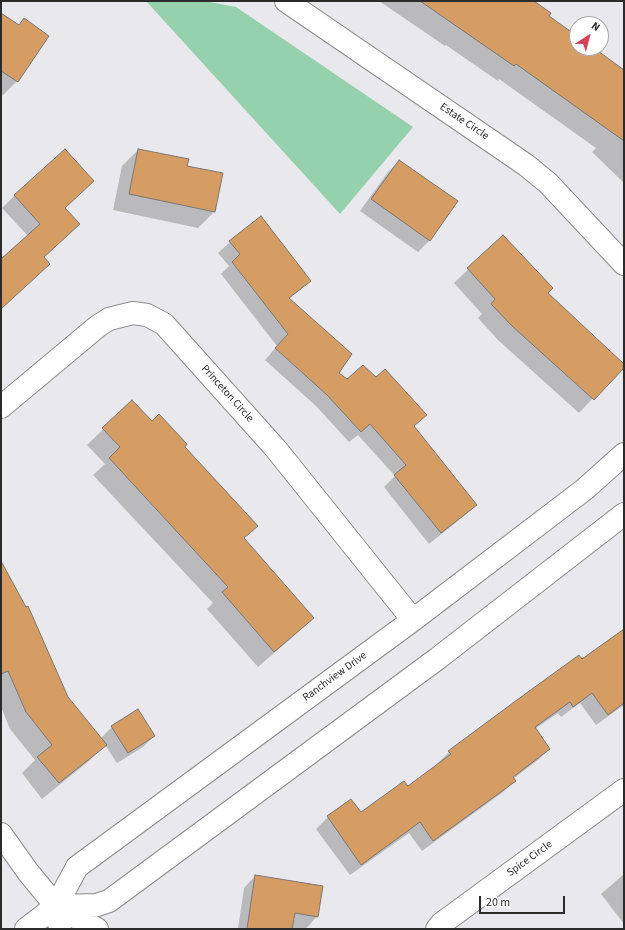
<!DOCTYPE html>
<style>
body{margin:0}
#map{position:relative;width:625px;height:930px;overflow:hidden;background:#e9e8ec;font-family:"Source Sans 3",sans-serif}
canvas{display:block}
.frame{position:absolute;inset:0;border:2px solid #2b2b2c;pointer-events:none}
.north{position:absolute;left:569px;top:16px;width:40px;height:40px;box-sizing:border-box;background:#fff;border:1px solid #aaaaab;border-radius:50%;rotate:36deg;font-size:11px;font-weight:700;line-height:16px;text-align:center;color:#2b2b2c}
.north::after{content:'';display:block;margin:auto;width:14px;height:18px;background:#d2425b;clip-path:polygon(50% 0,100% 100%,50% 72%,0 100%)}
.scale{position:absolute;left:479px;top:896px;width:86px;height:18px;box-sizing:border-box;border:2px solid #2b2b2c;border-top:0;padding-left:5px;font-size:12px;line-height:14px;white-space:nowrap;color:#2b2b2c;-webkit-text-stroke:3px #fff;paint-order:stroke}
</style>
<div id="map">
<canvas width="625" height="930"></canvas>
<div class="frame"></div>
<div class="north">N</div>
<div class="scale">20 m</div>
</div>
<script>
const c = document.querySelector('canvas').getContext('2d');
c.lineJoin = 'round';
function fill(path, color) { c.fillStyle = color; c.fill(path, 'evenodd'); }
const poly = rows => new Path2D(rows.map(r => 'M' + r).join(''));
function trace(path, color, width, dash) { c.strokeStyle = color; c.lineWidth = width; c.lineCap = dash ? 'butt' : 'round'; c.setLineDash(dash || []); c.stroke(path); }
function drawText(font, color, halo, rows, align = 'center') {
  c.font = font + ' "Source Sans 3",sans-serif'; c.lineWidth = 4; c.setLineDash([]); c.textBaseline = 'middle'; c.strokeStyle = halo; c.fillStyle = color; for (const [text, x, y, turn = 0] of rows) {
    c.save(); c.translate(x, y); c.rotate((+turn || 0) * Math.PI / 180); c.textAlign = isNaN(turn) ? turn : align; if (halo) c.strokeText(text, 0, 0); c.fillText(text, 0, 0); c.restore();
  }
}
const green = poly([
 [146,1,204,1,236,7,413,127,340,214]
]);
const shadow = poly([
 [379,1,532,1,548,17,577,38,577,48,592,48,624,71,624,183,592,152,596,148,499,79,498,81,446,45,445,46],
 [1,14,18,26,24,20,48,36,17,81,3,95,1,94],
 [138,150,186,167,214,212,198,228,113,210,122,166],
 [399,161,456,202,429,241,418,252,360,211,388,172],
 [15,195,64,208,43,258,49,264,1,309,1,260,28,236,2,208],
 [503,236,546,294,624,365,579,413,498,340,478,318,482,314,454,283],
 [230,242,310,281,289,299,338,373,347,381,376,378,425,415,413,427,475,505,464,516,429,544,384,487,395,476,358,435,349,442,316,406,265,360,277,346,221,274,229,266,218,253],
 [132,401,256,526,243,539,312,618,296,634,258,667,207,609,213,603,93,475,105,464,87,445],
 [1,563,67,697,100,739,112,727,154,736,143,747,117,763,105,745,89,761,42,799,22,773,35,760,10,729,1,707],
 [624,631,624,705,596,725,580,703,561,717,558,713,535,729,549,749,538,760,513,779,514,781,503,792,422,851,409,833,350,875,316,829,328,817,351,800,361,813,408,787,439,764,438,763,449,752],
 [624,874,624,924,601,894],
 [255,876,317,916,306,929,238,929,244,888]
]);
const building = poly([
 [420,1,534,1,551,13,549,16,577,36,577,48,594,48,624,70,624,141,516,64,514,66,420,1],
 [1,13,19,25,24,18,49,36,18,82,1,71,1,13],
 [65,149,94,181,65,208,80,224,44,257,50,264,1,309,1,259,40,224,14,195,65,149],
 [138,149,189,159,187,166,223,173,215,212,129,194,138,149],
 [399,160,458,201,430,241,371,199,399,160],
 [261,216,311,281,289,298,352,354,339,373,347,379,363,365,376,377,385,369,427,415,414,426,477,505,441,533,394,475,406,465,370,424,361,432,327,395,275,348,288,334,232,262,240,254,229,241,261,216],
 [503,235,553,288,548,293,624,364,624,368,594,400,512,326,491,304,495,299,467,268,503,235],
 [132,400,152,421,159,414,187,444,185,447,258,526,244,538,314,618,274,652,222,592,228,587,109,458,120,447,102,428,132,400],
 [1,561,26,607,28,606,68,697,107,745,59,783,37,757,52,745,26,712,8,671,1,674,1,561],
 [624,629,624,703,608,715,592,693,573,707,570,702,535,727,550,749,513,777,516,781,433,841,420,822,361,865,327,816,351,799,361,812,404,781,408,786,451,754,448,751,521,697,579,655,582,659,624,629],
 [138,709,155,736,128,753,111,726,138,709],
 [255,875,323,886,318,917,295,913,292,929,247,929,255,875]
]);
const minor = poly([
 [286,1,526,165,548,183,624,264],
 [1,407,98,326,109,319,133,313,147,315,164,324,276,449,413,620],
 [1,834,28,872,56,906,97,929],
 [56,906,97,905,109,901,437,659,624,514],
 [56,906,60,929],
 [26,929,56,906,77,867,413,620,585,489,624,454],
 [437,929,441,924,624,790]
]);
const streetNames = [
 ["Estate Circle",464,122,34],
 ["Princeton Circle",227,394,48],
 ["Ranchview Drive",335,677,-36],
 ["Spice Circle",530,859,-36]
];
fill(green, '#96d1ae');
fill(shadow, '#0003');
fill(building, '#d59c64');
trace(building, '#797774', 1);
trace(minor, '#8d8d90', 24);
trace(minor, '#fff', 22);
drawText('11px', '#2b2b2c', '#fff', streetNames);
</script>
